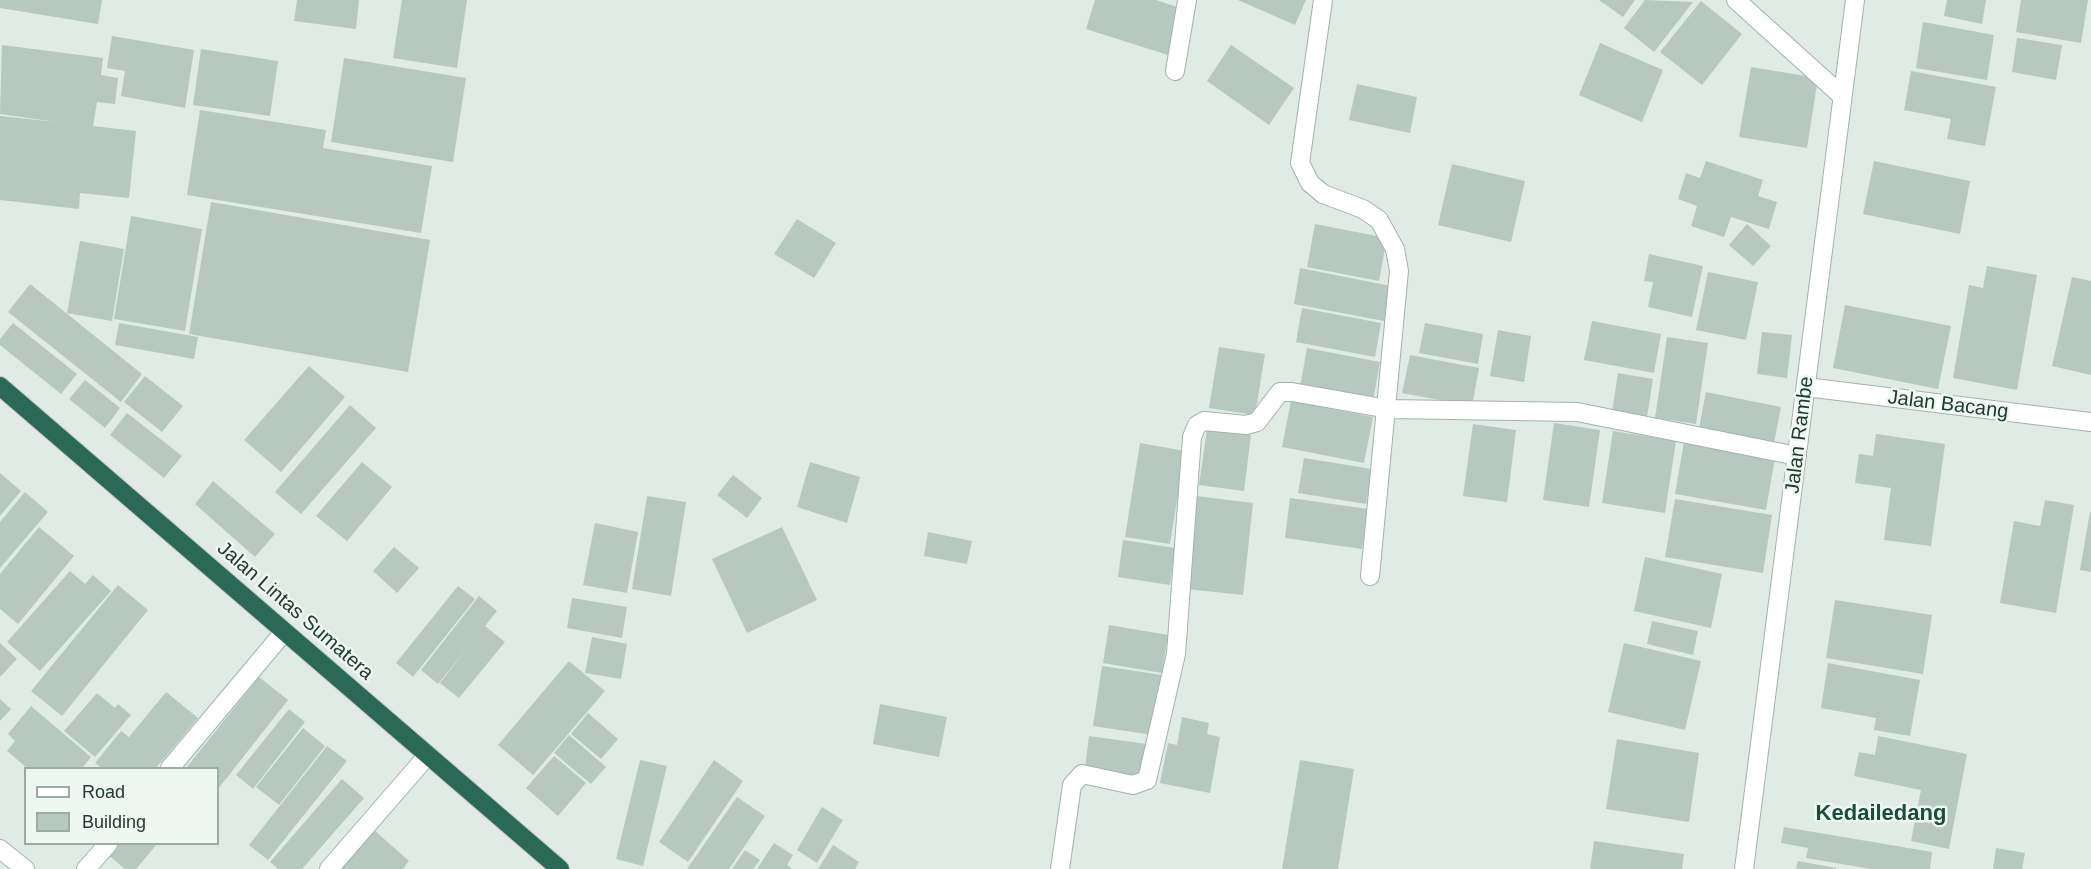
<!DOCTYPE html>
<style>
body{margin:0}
#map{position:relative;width:2091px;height:869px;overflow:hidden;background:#dfebe4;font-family:Arial,sans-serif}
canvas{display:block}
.legend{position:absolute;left:24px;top:767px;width:195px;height:78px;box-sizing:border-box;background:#eff7f2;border:2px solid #9caca5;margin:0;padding:8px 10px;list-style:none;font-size:18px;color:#203b31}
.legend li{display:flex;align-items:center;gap:12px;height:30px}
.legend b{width:30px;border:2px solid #9caca5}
</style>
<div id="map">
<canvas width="2091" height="869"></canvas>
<ul class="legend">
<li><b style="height:8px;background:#fff"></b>Road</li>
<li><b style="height:16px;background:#b7c8c0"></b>Building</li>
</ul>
</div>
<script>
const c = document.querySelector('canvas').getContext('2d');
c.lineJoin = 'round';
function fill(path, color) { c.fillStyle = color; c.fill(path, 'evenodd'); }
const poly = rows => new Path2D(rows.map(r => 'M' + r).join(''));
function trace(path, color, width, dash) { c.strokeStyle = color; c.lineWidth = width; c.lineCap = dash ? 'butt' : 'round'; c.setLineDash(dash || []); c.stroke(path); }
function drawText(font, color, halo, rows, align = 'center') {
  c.font = font + ' Arial,sans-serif'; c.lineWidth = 5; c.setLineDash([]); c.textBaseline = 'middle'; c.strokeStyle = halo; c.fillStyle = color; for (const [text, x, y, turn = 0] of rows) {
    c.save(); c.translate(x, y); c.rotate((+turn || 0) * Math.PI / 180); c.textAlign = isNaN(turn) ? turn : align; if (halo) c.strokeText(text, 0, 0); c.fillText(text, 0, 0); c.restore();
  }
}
const building = poly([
 [0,0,102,0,98,24,0,8],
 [297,0,359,0,356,29,294,21],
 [402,0,467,0,457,68,393,58],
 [1095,0,1156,0,1183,9,1168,55,1086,29],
 [1238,0,1306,0,1295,25],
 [1599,0,1635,0,1623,17],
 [1645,0,1693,2,1654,52,1624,28],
 [1947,0,1986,0,1982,24,1944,16],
 [2021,0,2088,0,2081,43,2016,32],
 [1701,1,1742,34,1702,85,1660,52],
 [1923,22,1994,35,1987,80,1916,68],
 [112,36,194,50,185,108,121,96,125,71,107,68],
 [2017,38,2062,45,2056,80,2012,72],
 [1600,43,1663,70,1642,122,1579,95],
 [2,45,103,58,101,75,118,78,115,104,97,102,93,126,136,131,129,198,80,193,79,209,0,200,0,116,57,122,0,114],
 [1231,45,1294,88,1269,125,1207,81],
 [201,49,278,61,270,116,193,105],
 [344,58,466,78,453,162,331,142],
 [1751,67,1818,78,1807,148,1739,137],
 [1911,71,1996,87,1985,146,1947,139,1951,119,1904,110],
 [1357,84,1417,97,1410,133,1349,120],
 [200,110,326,130,323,148,432,166,421,233,187,195],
 [1706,161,1763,180,1758,196,1777,202,1769,229,1731,217,1724,237,1691,226,1697,206,1678,199,1686,173,1700,178],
 [1874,161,1970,181,1960,234,1863,214],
 [1452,164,1525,181,1511,242,1438,225],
 [211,202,430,240,408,372,189,334],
 [131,216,202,229,185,331,114,319],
 [797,219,836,243,814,278,774,254],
 [1315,224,1387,238,1379,281,1307,267],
 [1747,224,1771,246,1753,266,1729,245],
 [80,241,124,249,112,321,67,313],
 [1649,254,1703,266,1692,317,1648,307,1653,282,1644,281],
 [1987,266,2037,275,2017,390,1953,378,1969,285,1983,288],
 [1300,268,1391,286,1384,321,1294,304],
 [1708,272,1758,282,1746,340,1696,330],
 [2072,277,2091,281,2091,375,2052,366],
 [30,284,142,374,121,402,8,312],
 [1845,305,1951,326,1938,389,1833,368],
 [1302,308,1381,323,1375,357,1296,342],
 [1592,321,1661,334,1654,373,1584,360],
 [13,323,77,374,61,394,0,345,0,339],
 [119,323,198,337,194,359,115,345],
 [1425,323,1483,334,1478,364,1419,353],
 [1498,330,1531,336,1524,382,1490,376],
 [1762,332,1792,335,1787,378,1757,374],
 [1667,337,1708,343,1696,424,1655,418],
 [1219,347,1265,354,1255,415,1209,408],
 [1307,348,1380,362,1373,401,1300,387],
 [1410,355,1479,368,1472,406,1402,393],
 [309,366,345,397,281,472,244,440],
 [1618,373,1653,379,1647,417,1612,412],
 [145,376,183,406,162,432,124,402],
 [85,380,120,408,105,428,69,399],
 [1706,392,1781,407,1773,448,1698,433],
 [1291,401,1373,417,1364,463,1282,447],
 [350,405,376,428,301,514,275,492],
 [127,413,182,456,164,478,110,435],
 [1554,423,1600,430,1589,507,1543,500],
 [1473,424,1516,430,1507,502,1463,496],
 [1207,429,1251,435,1244,491,1199,485],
 [1613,431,1676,441,1665,513,1602,503],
 [1876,434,1945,444,1931,546,1884,540,1891,488,1855,483,1859,454,1873,456],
 [1684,442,1775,458,1766,510,1675,494],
 [1140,443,1185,451,1170,544,1125,537],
 [1304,458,1372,469,1366,504,1298,493],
 [362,462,392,487,347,541,316,516],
 [810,462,860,477,847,523,797,507],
 [0,473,21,491,0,516],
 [733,475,762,498,747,518,717,495],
 [213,481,275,534,255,557,195,504],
 [25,492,48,512,0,568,0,522],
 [647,496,686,502,671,596,632,589],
 [1196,496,1253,503,1243,595,1187,589],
 [1290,498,1368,509,1362,549,1285,538],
 [1675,499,1772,515,1763,573,1665,557],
 [2045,500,2074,505,2056,613,2000,603,2014,521,2040,526],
 [2090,512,2091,512,2091,572,2080,570],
 [595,523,638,532,627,593,583,585],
 [39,527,74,556,18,624,0,609,0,574],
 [782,527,817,600,747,633,712,559],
 [928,532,972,541,967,564,924,556],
 [1123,540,1175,548,1170,585,1118,577],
 [394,547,419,568,397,593,373,571],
 [1645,557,1722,574,1711,628,1634,611],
 [70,571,85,584,93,575,111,591,40,671,7,642],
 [118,585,148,610,62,716,31,691],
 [458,586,475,599,413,677,396,663],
 [479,596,497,611,485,626,505,642,459,698,440,683,469,646,438,684,421,670],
 [572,598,627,607,622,638,567,628],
 [1835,600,1932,615,1923,674,1826,658],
 [1652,621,1698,631,1693,655,1647,644],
 [1109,625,1168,635,1162,673,1103,663],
 [592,637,627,644,621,679,585,673],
 [0,643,17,659,0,677],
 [1624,643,1701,661,1685,730,1608,712],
 [569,661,605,691,533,775,498,745],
 [1828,663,1920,680,1910,736,1874,730,1876,718,1821,708],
 [1102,666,1162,675,1153,735,1093,726],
 [259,677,288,700,218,789,218,768,186,768],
 [166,692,198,718,156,768,102,768,95,763,121,731,129,737],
 [97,693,115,708,118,704,131,715,95,757,64,731],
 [0,699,11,709,0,721],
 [880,704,947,717,939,757,873,744],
 [31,706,91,757,82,768,27,768,7,751,15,741,8,734],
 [289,709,305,722,253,789,236,775],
 [588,713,618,739,601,759,571,734],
 [1182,717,1209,723,1207,734,1220,737,1210,793,1160,783,1168,743,1177,745],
 [303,728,325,746,279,805,256,787],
 [569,735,606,767,591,784,554,753],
 [1089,736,1147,744,1142,776,1085,768],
 [1878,736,1967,754,1949,849,1911,841,1921,790,1854,776,1859,752,1875,755],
 [1617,739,1699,753,1689,822,1606,809],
 [327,746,347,761,268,860,249,845],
 [554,756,586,783,558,816,526,788],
 [640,760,667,766,643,866,616,859],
 [714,760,743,781,688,862,659,842],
 [1300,760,1354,769,1338,869,1282,869],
 [342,779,364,798,302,869,278,869,270,862],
 [737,797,765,816,729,869,687,869],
 [822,807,843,820,817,863,797,850],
 [1784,827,1932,852,1930,869,1871,869,1806,858,1808,848,1781,843],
 [374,830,409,861,403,869,340,869],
 [1594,841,1684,854,1682,869,1590,869],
 [774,843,793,855,787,865,792,869,757,869],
 [117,844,157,844,136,869,125,869,108,855],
 [833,845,859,862,855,869,818,869],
 [1996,848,2025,853,2022,869,1993,869],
 [745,850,760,860,753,869,732,869],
 [1798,861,1836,868,1836,869,1796,869]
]);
const street = poly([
 [1323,0,1300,163,1310,183,1323,194,1363,209,1379,220,1395,249,1399,271,1370,576],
 [1736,0,1842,96],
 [1175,71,1187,0],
 [1806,387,2091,422],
 [170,768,284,632],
 [0,849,25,869],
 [86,869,108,844],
 [329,869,428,755],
 [1060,869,1072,785,1082,774,1133,785,1147,780,1176,654,1192,437,1197,425,1204,421,1246,425,1257,422,1280,392,1292,392,1388,409,1577,412,1797,456],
 [1744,869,1855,0]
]);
const highway = poly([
 [0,386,560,869]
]);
const streetNames = [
 ["Jalan Bacang",1948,405,7],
 ["Jalan Rambe",1800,435,-83],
 ["Jalan Lintas Sumatera",295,611,41]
];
const quarterNames = [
 ["Kedailedang",1881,814]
];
fill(building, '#b7c8c0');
trace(street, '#a2b3ab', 20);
trace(highway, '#c1c8c5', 20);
trace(street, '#fff', 18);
trace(highway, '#2b6855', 18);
drawText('20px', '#203b31', '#eff7f2', streetNames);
drawText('bold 22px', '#1b4d3c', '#eff7f2', quarterNames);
</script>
